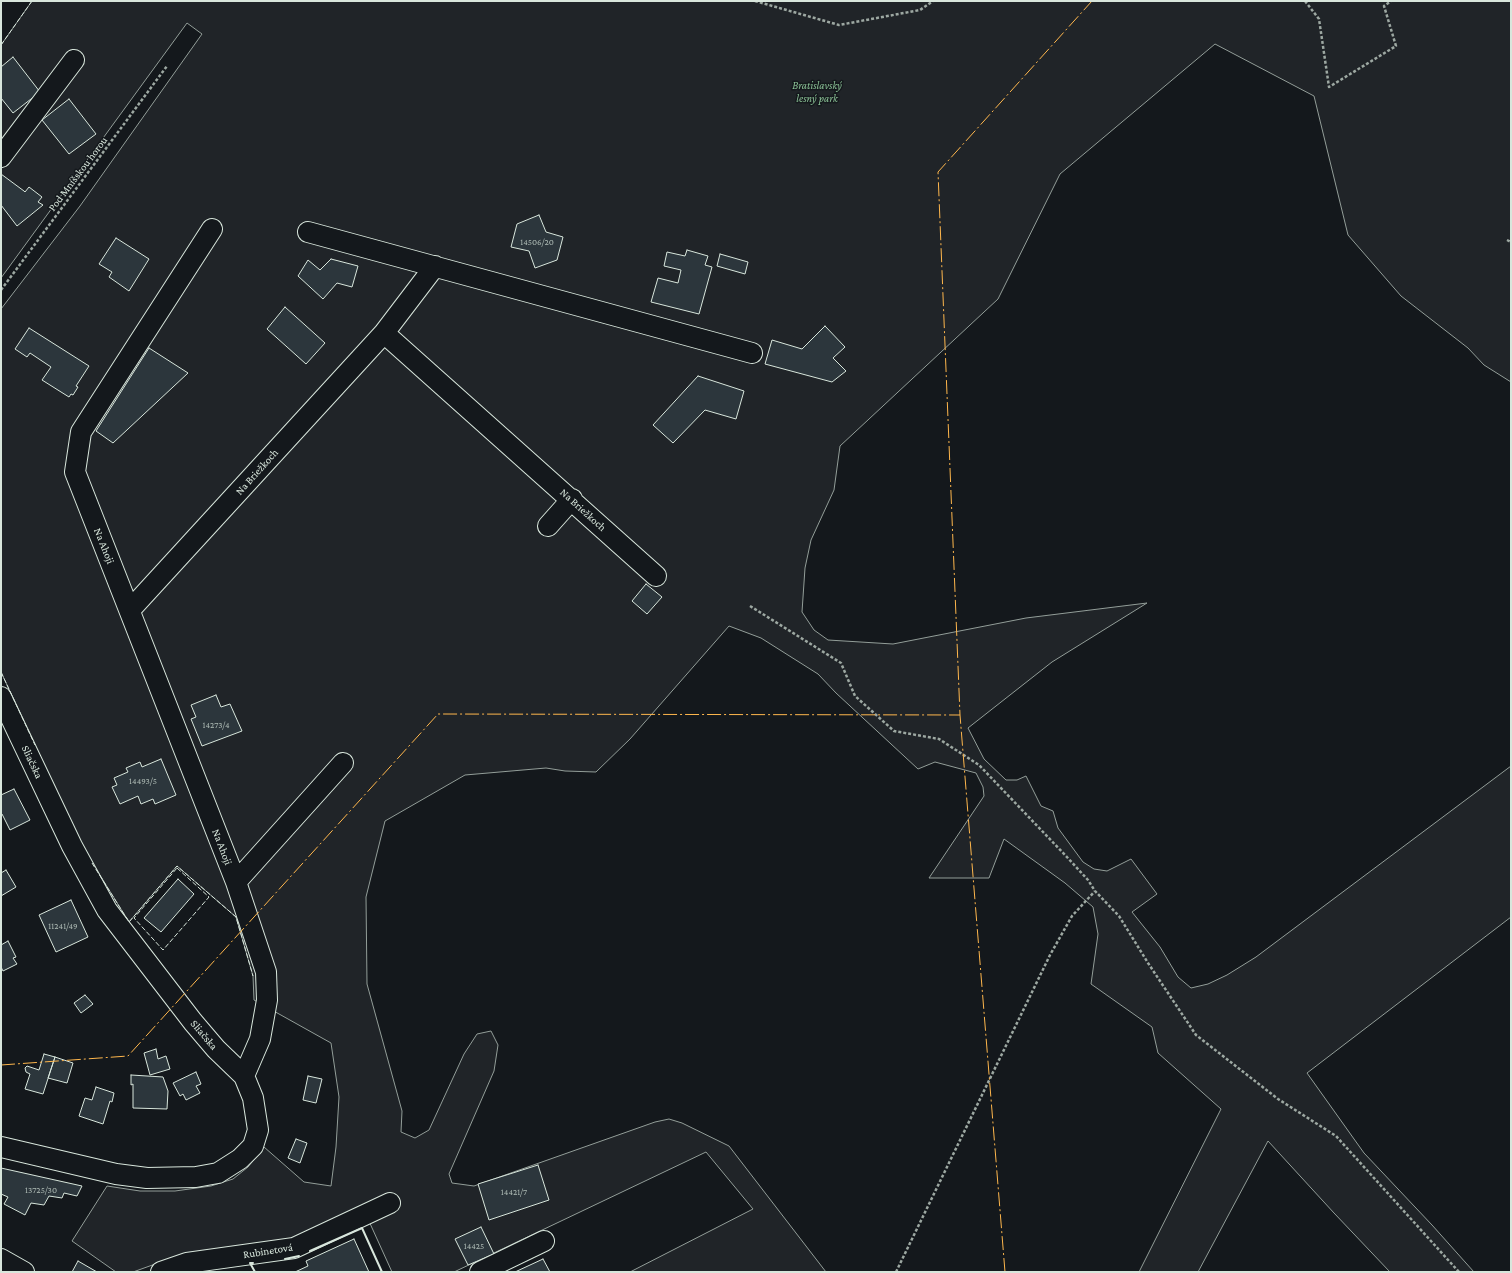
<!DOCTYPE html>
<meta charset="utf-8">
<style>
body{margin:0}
#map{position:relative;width:1512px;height:1273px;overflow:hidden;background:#14181c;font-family:"Crimson Pro",serif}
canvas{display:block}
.frame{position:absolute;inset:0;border:2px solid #d8e6dc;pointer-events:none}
</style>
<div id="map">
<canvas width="1512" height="1273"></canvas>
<div class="frame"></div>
</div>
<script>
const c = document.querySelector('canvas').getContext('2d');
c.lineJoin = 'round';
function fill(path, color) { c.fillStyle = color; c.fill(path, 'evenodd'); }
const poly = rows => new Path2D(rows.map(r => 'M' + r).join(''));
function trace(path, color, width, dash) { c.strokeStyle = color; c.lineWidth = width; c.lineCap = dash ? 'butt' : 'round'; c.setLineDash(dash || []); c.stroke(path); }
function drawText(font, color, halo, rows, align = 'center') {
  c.font = font + ' "Crimson Pro",serif'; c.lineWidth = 3; c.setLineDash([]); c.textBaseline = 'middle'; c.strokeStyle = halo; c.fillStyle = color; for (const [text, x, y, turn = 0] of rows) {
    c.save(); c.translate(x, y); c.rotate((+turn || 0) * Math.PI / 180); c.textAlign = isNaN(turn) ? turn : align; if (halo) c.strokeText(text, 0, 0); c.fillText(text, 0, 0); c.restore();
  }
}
const green = poly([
 [32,1,1511,1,1511,382,1484,365,1468,348,1401,296,1348,235,1314,96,1215,44,1060,174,998,299,840,446,834,490,811,540,805,568,802,612,814,630,828,640,893,644,1026,618,1147,603,1052,662,968,728,984,759,1006,780,1017,780,1026,776,1041,806,1053,811,1058,828,1083,862,1094,869,1107,871,1131,859,1157,894,1132,912,1160,947,1178,977,1191,988,1208,984,1227,975,1256,957,1511,766,1511,917,1307,1073,1364,1153,1432,1225,1474,1272,1390,1272,1334,1213,1268,1141,1198,1272,1139,1272,1221,1109,1158,1053,1152,1027,1091,984,1098,934,1093,907,1065,883,1004,839,989,878,929,878,984,796,983,787,976,773,935,762,918,769,836,693,818,674,761,638,729,626,630,739,596,772,565,771,546,768,465,775,385,821,366,897,367,984,402,1111,401,1132,415,1138,429,1130,464,1054,477,1034,491,1031,498,1045,494,1071,449,1174,452,1183,474,1186,655,1122,669,1119,682,1123,729,1146,826,1272,630,1272,753,1209,706,1152,454,1272,392,1272,363,1208,290,1239,183,1254,133,1272,116,1272,72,1241,107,1186,140,1191,175,1191,211,1186,233,1179,248,1167,264,1147,304,1182,331,1186,336,1147,339,1097,331,1043,254,1000,253,976,236,917,177,866,129,922,80,843,1,672,1,309,80,206,202,34,187,23,1,278,1,45,32,1]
]);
const building = poly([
 [13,57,40,92,13,113,1,98,1,67,13,57],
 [69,99,96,134,69,154,42,120,69,99],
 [1,174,24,191,25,192,29,187,42,197,38,202,43,205,17,226,1,205,1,174],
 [539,215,546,232,563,237,557,260,535,268,529,251,511,247,517,224,539,215],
 [116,238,149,259,129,291,109,277,112,272,99,264,116,238],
 [687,250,708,256,705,265,712,267,699,314,651,302,658,278,678,283,681,270,664,266,667,252,685,256,687,250],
 [720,254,748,262,745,274,717,266,720,254],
 [331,259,358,266,352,287,337,283,323,299,298,276,308,260,320,270,331,259],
 [285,307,325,343,306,364,267,329,285,307],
 [825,326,845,347,833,358,846,371,832,382,765,364,772,340,802,349,825,326],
 [29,328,89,366,76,386,78,387,73,395,71,394,69,397,42,380,51,367,30,353,27,357,15,349,29,328],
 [149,348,188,373,113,443,96,431,149,348],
 [698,376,744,391,736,419,705,410,673,443,653,425,698,376],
 [646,584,662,597,647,614,632,601,646,584],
 [216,695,221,707,230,704,242,731,202,746,191,719,196,717,191,705,216,695],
 [161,759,176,795,155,804,153,799,141,804,138,796,120,804,112,787,117,785,114,778,128,772,126,768,140,762,142,767,161,759],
 [14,789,30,820,10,830,2,814,1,814,1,795,14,789],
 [6,870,16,887,1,896,1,873,6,870],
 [178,879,194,894,161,932,144,918,178,879],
 [71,900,88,937,56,952,39,915,71,900],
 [8,941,16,957,13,958,17,964,3,971,1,967,1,945,8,941],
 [85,995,93,1004,81,1013,74,1003,85,995],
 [156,1049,158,1059,166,1056,170,1069,150,1075,144,1053,156,1049],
 [44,1054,55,1057,43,1094,25,1089,30,1074,26,1072,25,1068,27,1066,39,1070,44,1054],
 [55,1057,73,1063,67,1083,48,1078,55,1057],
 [196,1072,201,1084,196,1086,200,1093,186,1100,183,1094,180,1096,173,1083,196,1072],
 [131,1075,163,1077,168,1091,167,1109,133,1108,133,1084,131,1085,131,1075],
 [308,1076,322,1079,316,1103,303,1100,308,1076],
 [96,1087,114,1093,112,1102,110,1101,103,1124,79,1116,85,1098,92,1100,96,1087],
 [296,1139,307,1143,300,1163,288,1158,296,1139],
 [538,1165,549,1200,489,1220,478,1184,538,1165],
 [1,1168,82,1186,77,1196,64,1193,62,1198,49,1196,44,1205,31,1203,25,1215,4,1204,8,1197,1,1194,1,1168],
 [481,1227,494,1254,468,1265,455,1239,481,1227],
 [354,1239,369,1272,295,1272,308,1266,306,1261,354,1239],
 [543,1259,550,1272,515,1272,543,1259],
 [78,1261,97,1272,72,1272,78,1261]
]);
const path = poly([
 [755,1,839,25,920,10,933,1],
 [1305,1,1319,19,1329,87,1396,46,1384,6,1391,1],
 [1507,240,1511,242],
 [1,290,167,66],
 [750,606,841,663,855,696,894,731,939,739,979,765,1066,856,1088,880,1095,891,1119,916,1148,963,1196,1035,1278,1099,1336,1136,1459,1272],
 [896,1272,1050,955,1072,916,1095,891]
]);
const street = poly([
 [1,157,74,60],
 [212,229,81,432,75,472,236,882,266,972,267,1000,260,1039,244,1076],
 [308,232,752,353],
 [384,333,656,576],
 [548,526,572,499],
 [130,610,384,333,435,266],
 [1,697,72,846,107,910,193,1022,216,1049,244,1076,253,1098,258,1130,253,1146,240,1159,218,1173,196,1177,147,1178,116,1174,1,1147],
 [236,882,343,763],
 [1,1259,24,1272],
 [161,1272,187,1263,294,1248,390,1203],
 [480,1272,544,1241]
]);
const fence = poly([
 [1,45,32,1],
 [1,672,35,745],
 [92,863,129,922,177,866,236,917,253,976],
 [177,868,209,897,163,950,134,918,177,868]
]);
const wall = poly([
 [310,1251,362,1228,382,1272],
 [285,1259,299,1256],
 [253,1263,250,1263,255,1272]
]);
const power = poly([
 [1,1065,128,1056,438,714,960,715],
 [1005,1272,960,715,938,172,1092,1]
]);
const numberNames = [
 ["14506/20",537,242],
 ["14273/4",216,725],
 ["14493/5",143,781],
 ["11241/49",63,926],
 ["13725/30",41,1190],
 ["14421/7",514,1192],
 ["14425",474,1246]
];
const parkNames = [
 ["Bratislavský",817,86],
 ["lesný park",817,99]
];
const streetNames = [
 ["Pod Mníšskou horou",78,174,-53],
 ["Na Briežkoch",257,472,-48],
 ["Na Briežkoch",583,510,42],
 ["Na Ahoji",104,546,68],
 ["Sliačska",32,762,65],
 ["Na Ahoji",222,847,69],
 ["Sliačska",204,1035,50],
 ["Rubinetová",268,1251,-9]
];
fill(green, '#202428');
trace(green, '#939e99', 1);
fill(building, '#2c363c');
trace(building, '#d8e6dc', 1);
trace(street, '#d8e6dc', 22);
trace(path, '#9da8a2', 2.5, [3, 2]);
trace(street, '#14181c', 20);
trace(fence, '#d8e6dc', 1, [5, 2]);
trace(wall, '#d8e6dc', 2);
trace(power, '#ffb74d', 1, [14, 3, 2, 3]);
drawText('9px', '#adbab4', null, numberNames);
drawText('italic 11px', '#8ac095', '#14181c', parkNames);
drawText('11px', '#d8e6dc', '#14181c', streetNames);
</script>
